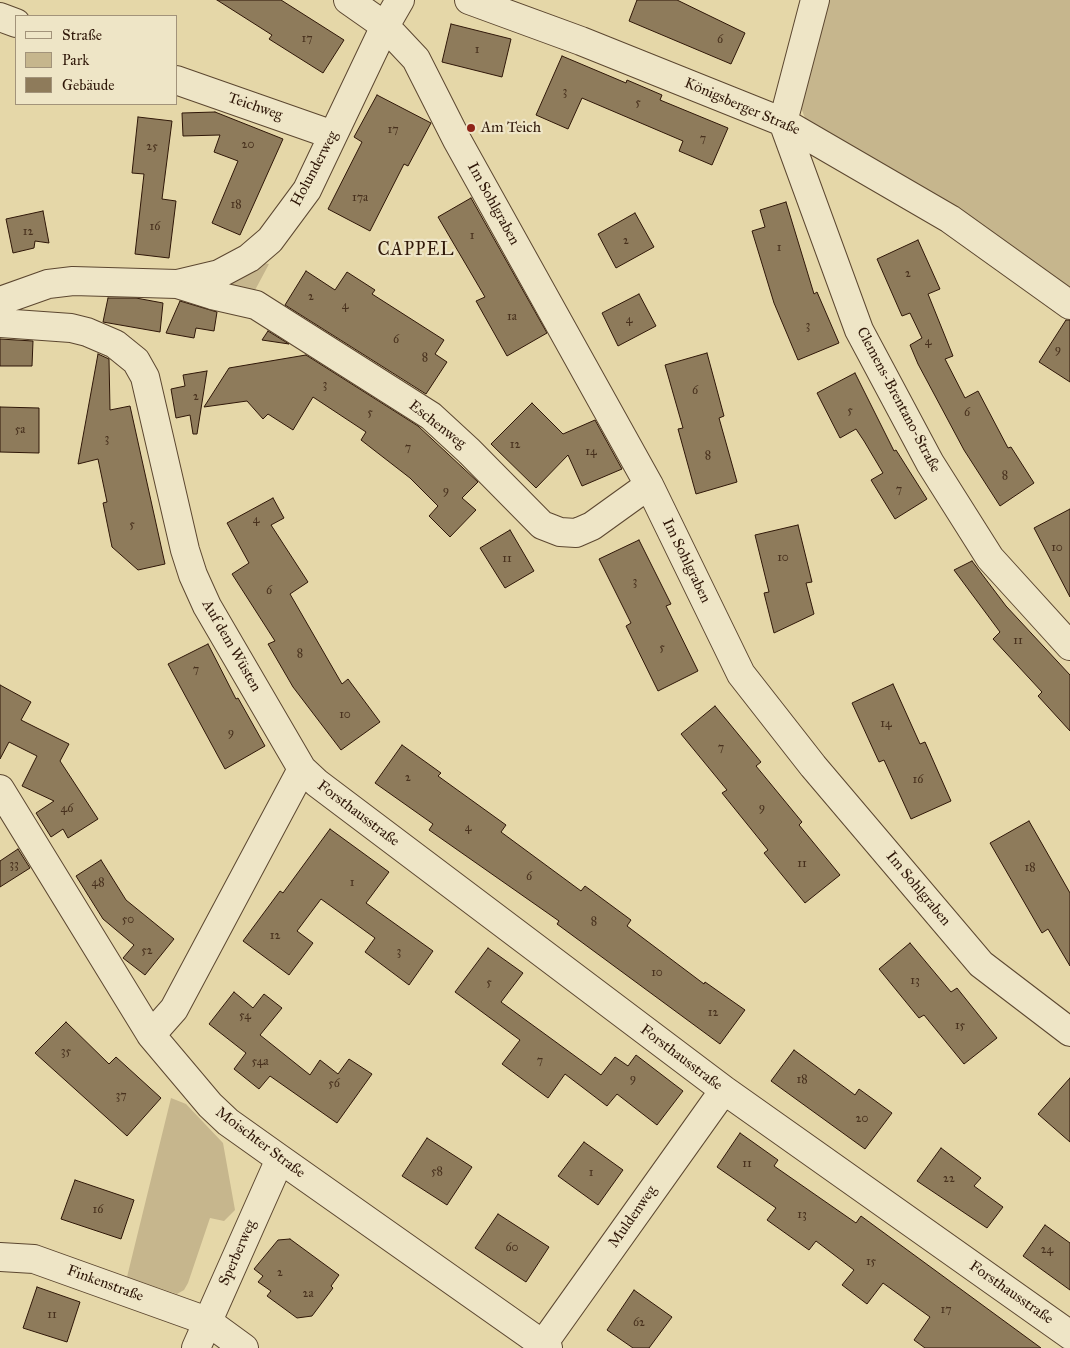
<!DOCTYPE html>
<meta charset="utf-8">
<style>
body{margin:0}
#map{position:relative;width:1070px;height:1348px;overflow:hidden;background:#e5d7a8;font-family:"IM FELL Great Primer",serif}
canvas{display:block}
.legend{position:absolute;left:15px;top:15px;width:162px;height:90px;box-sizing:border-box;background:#eee5c6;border:1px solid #a2937a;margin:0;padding:6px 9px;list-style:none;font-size:15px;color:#2f1708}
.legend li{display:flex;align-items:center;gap:10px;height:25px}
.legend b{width:25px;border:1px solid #a2937a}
</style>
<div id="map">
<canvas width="1070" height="1348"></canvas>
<ul class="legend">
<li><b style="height:6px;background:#eee5c6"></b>Straße</li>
<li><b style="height:14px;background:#c6b68d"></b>Park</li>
<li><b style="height:14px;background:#8e7b5b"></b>Gebäude</li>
</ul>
</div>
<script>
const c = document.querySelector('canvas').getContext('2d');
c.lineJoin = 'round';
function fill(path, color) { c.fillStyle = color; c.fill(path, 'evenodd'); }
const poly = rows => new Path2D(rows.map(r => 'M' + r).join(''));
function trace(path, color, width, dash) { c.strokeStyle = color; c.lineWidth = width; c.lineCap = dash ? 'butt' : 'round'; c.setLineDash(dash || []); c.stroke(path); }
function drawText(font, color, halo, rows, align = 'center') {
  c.font = font + ' "IM FELL Great Primer",serif'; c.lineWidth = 4.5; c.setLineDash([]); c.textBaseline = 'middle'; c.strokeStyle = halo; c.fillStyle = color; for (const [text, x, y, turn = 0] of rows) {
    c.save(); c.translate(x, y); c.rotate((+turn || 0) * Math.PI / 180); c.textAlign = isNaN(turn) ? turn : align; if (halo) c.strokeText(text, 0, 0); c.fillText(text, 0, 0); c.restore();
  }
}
const green = poly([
 [828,0,1070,0,1070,294,806,121,799,102],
 [258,262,269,264,254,292,213,283],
 [171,1098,186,1104,223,1143,235,1210,224,1221,210,1218,188,1283,184,1290,177,1294,127,1277]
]);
const building = poly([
 [217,0,281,0,344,40,323,73,269,39,272,35,217,0],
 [637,0,677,0,745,33,731,64,629,21,637,0],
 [451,24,511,39,502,77,442,62,451,24],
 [562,56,626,83,627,80,662,95,660,100,728,128,712,165,679,151,683,141,582,98,568,129,536,115,562,56],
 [377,95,431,123,408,166,404,164,370,231,328,209,362,142,354,137,377,95],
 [215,112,283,139,240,235,212,223,238,161,214,152,220,135,183,136,182,113,215,112],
 [138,117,172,121,162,199,176,201,169,258,135,254,144,174,132,173,138,117],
 [471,198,547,333,507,356,476,301,485,297,438,217,471,198],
 [786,202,814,294,817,292,839,343,798,360,774,303,752,231,765,227,760,210,786,202],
 [43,211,49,243,35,241,34,248,13,253,6,219,43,211],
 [635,213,654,247,616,268,598,234,635,213],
 [918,240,940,289,928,294,953,356,945,359,965,398,978,391,1008,448,1011,447,1034,483,1000,506,964,450,918,364,910,345,922,338,910,313,902,316,877,259,918,240],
 [306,271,335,290,347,272,375,290,372,294,444,340,435,354,447,362,426,394,285,305,306,271],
 [639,294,656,326,618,346,602,313,639,294],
 [108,298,136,298,163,303,160,332,103,322,108,298],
 [180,301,217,312,214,331,196,328,194,338,166,333,180,301],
 [1066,320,1070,320,1070,382,1039,362,1066,320],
 [268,331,289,344,262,340,268,331],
 [0,339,33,341,32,366,0,366,0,339],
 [707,353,724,416,719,418,737,482,696,494,678,429,683,428,665,365,707,353],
 [98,354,109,359,110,410,130,406,165,564,138,570,112,547,103,503,107,502,98,459,78,464,98,354],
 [306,355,418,426,478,482,462,498,476,510,450,537,429,516,438,506,410,478,361,440,366,432,313,397,293,430,268,414,263,419,247,401,204,407,229,368,306,355],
 [207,371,197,434,193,434,190,415,176,418,171,389,185,386,183,375,207,371],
 [855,373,894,451,896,450,927,499,895,519,871,480,883,473,864,441,856,429,840,438,817,393,855,373],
 [532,403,563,434,595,420,622,469,582,486,568,455,536,488,491,444,532,403],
 [0,407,39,408,39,453,0,452,0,407],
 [273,498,284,518,271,525,308,582,290,594,342,684,348,679,380,722,341,750,293,687,268,644,275,641,232,574,249,563,227,523,273,498],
 [1070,509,1070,597,1034,528,1070,509],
 [798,525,812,582,806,583,814,614,774,633,764,593,769,592,755,535,798,525],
 [510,530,534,571,505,588,480,548,510,530],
 [639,540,671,604,666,606,698,671,658,691,626,626,631,623,599,559,639,540],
 [972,561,1006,606,1070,675,1070,731,1038,696,1042,692,993,639,1000,632,954,570,972,561],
 [208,644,236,699,238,698,265,746,225,769,168,664,208,644],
 [893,684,920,744,925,742,951,801,911,819,884,760,879,762,852,703,893,684],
 [0,685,31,702,21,720,69,744,60,761,98,819,68,838,63,829,51,837,36,813,54,801,22,786,37,756,9,742,0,759,0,685],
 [715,706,761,762,756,766,802,822,799,825,840,875,805,903,764,853,768,850,722,793,727,790,681,734,715,706],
 [402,745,441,773,438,776,506,825,501,832,581,891,585,886,631,920,627,926,704,984,705,982,745,1010,720,1044,557,924,559,921,429,830,433,824,375,783,402,745],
 [1029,821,1070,893,1070,966,1048,929,1042,933,990,843,1029,821],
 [330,829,389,872,366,903,433,951,409,985,365,952,375,938,321,899,297,931,313,943,289,975,243,941,280,891,283,893,330,829],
 [18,849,30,868,0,887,0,861,18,849],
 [101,860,126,900,174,939,145,975,123,958,134,945,103,919,76,876,101,860],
 [910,943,951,992,957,988,997,1038,964,1064,924,1015,919,1018,879,969,910,943],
 [488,948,523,973,501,1002,601,1075,615,1057,628,1066,636,1055,683,1091,657,1125,617,1094,607,1106,565,1074,548,1098,502,1064,520,1040,455,992,488,948],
 [234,992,253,1008,264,994,282,1008,260,1035,310,1075,320,1060,338,1074,349,1059,372,1074,337,1123,270,1076,259,1089,234,1069,246,1053,209,1024,234,992],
 [66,1022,109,1064,116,1057,161,1098,127,1136,35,1053,66,1022],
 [794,1050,855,1095,859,1089,892,1113,865,1149,771,1081,794,1050],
 [1070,1078,1070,1142,1038,1114,1070,1078],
 [740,1133,778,1160,774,1166,856,1223,861,1216,1041,1348,925,1348,914,1340,930,1317,883,1283,867,1304,842,1285,854,1270,816,1241,809,1250,767,1220,776,1208,717,1167,740,1133],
 [427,1138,472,1167,447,1205,402,1176,427,1138],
 [584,1142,623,1170,598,1205,558,1176,584,1142],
 [941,1148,981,1178,974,1186,1003,1207,987,1228,917,1181,941,1148],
 [75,1180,134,1200,121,1239,61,1219,75,1180],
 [498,1214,549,1247,526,1282,475,1248,498,1214],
 [1045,1225,1070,1243,1070,1290,1023,1256,1045,1225],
 [290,1239,339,1275,331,1286,333,1288,312,1316,297,1318,267,1296,271,1291,258,1282,263,1276,254,1269,278,1240,290,1239],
 [37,1287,80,1302,67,1342,23,1328,37,1287],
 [634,1290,672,1317,649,1348,633,1348,607,1330,634,1290]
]);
const minor = poly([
 [348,0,385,26,416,59,457,140,649,485,741,674,813,766,981,964,1070,1032],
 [469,0,581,41,783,122,950,219,1070,305],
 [815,0,783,122,859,330,930,463,990,558,1070,646],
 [0,17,16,23],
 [176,80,333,135],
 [177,284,212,295,256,305,431,416,469,451,542,525,560,532,576,533,592,526,649,485],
 [0,301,48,284,73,281,177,284,219,274,249,258,270,240,307,190,385,26,400,0],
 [0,323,71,328,87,332,115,344,136,361,145,377,185,550,193,575,207,606,302,769,174,1009,151,1035],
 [302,769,317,783,724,1090,1070,1335],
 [0,789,151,1035,210,1105,228,1122,280,1159,548,1348],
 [0,1257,34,1259,207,1321,244,1348],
 [543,1344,724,1090],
 [196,1348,280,1159]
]);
const markers = [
 [471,128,5,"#8f2418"]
];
const numberNames = [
 ["17",307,39],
 ["6",720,40],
 ["1",477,50],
 ["3",565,92],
 ["5",638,103],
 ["17",393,130],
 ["7",703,139],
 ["20",248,145],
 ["25",152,147],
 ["17a",360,198],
 ["18",236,205],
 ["16",155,227],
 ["12",28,232],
 ["1",472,236],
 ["2",626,241],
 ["1",779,248],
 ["2",908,274],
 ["2",311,297],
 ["4",345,306],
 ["1a",512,317],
 ["4",629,320],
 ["3",808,326],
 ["6",396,340],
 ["4",928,342],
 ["9",1058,350],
 ["8",425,358],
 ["3",325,385],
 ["6",695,391],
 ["2",196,397],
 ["5",850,411],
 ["5",370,413],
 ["6",967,413],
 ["5a",20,430],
 ["3",107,439],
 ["12",515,445],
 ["7",408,448],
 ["14",591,452],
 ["8",708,456],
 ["8",1005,476],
 ["7",899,490],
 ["9",446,491],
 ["4",256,520],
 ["5",132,525],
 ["10",1057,548],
 ["10",783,558],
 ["11",507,559],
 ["3",635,582],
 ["6",269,591],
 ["11",1018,641],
 ["5",662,648],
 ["8",300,654],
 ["7",196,670],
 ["10",345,715],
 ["14",886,724],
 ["9",231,733],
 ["7",721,748],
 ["2",408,778],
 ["16",918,780],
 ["9",762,808],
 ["46",67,809],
 ["4",468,828],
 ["11",802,864],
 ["33",14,865],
 ["18",1030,868],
 ["6",529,877],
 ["48",98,883],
 ["1",352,883],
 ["50",128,920],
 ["8",594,922],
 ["12",275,936],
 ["52",147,951],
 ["3",399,952],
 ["10",657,973],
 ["13",915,981],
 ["5",489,983],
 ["12",713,1013],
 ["54",245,1016],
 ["15",960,1026],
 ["35",66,1052],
 ["7",540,1061],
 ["54a",260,1062],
 ["9",633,1079],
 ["18",802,1080],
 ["56",334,1084],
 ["37",121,1096],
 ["20",862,1119],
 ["11",747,1164],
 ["58",437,1172],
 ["1",591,1173],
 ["22",949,1179],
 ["16",98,1210],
 ["13",802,1215],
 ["60",512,1248],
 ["24",1047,1250],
 ["15",871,1262],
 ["2",280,1273],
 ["2a",308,1294],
 ["17",946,1310],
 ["11",52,1315],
 ["62",639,1323]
];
const streetNames = [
 ["Teichweg",255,107,19],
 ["Königsberger Straße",742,107,23],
 ["Holunderweg",315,169,-62],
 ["Im Sohlgraben",493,204,61],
 ["Clemens-Brentano-Straße",898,400,62],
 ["Eschenweg",437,425,38],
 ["Im Sohlgraben",686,561,64],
 ["Auf dem Wüsten",231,646,60],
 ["Forsthausstraße",358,814,37],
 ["Im Sohlgraben",918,889,50],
 ["Forsthausstraße",681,1058,37],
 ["Moischter Straße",260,1143,37],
 ["Muldenweg",633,1217,-55],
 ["Sperberweg",238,1253,-66],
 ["Finkenstraße",105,1284,20],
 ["Forsthausstraße",1011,1293,35]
];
const poiNames = [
 ["Am Teich",481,128]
];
const quarterNames = [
 ["CAPPEL",416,251]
];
fill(green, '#c6b68d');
fill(building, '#8e7b5b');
trace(building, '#2f1708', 1);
trace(minor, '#5c4730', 30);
trace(minor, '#eee5c6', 28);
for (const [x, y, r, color] of markers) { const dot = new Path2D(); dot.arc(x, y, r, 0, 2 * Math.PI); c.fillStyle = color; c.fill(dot); trace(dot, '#eee5c6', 2); }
drawText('12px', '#47301d', null, numberNames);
drawText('15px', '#2f1708', '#eee5c6', streetNames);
drawText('15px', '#2f1708', '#eee5c6', poiNames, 'left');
c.letterSpacing = '1px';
drawText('18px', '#2f1708', '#eee5c6', quarterNames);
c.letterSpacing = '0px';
</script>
